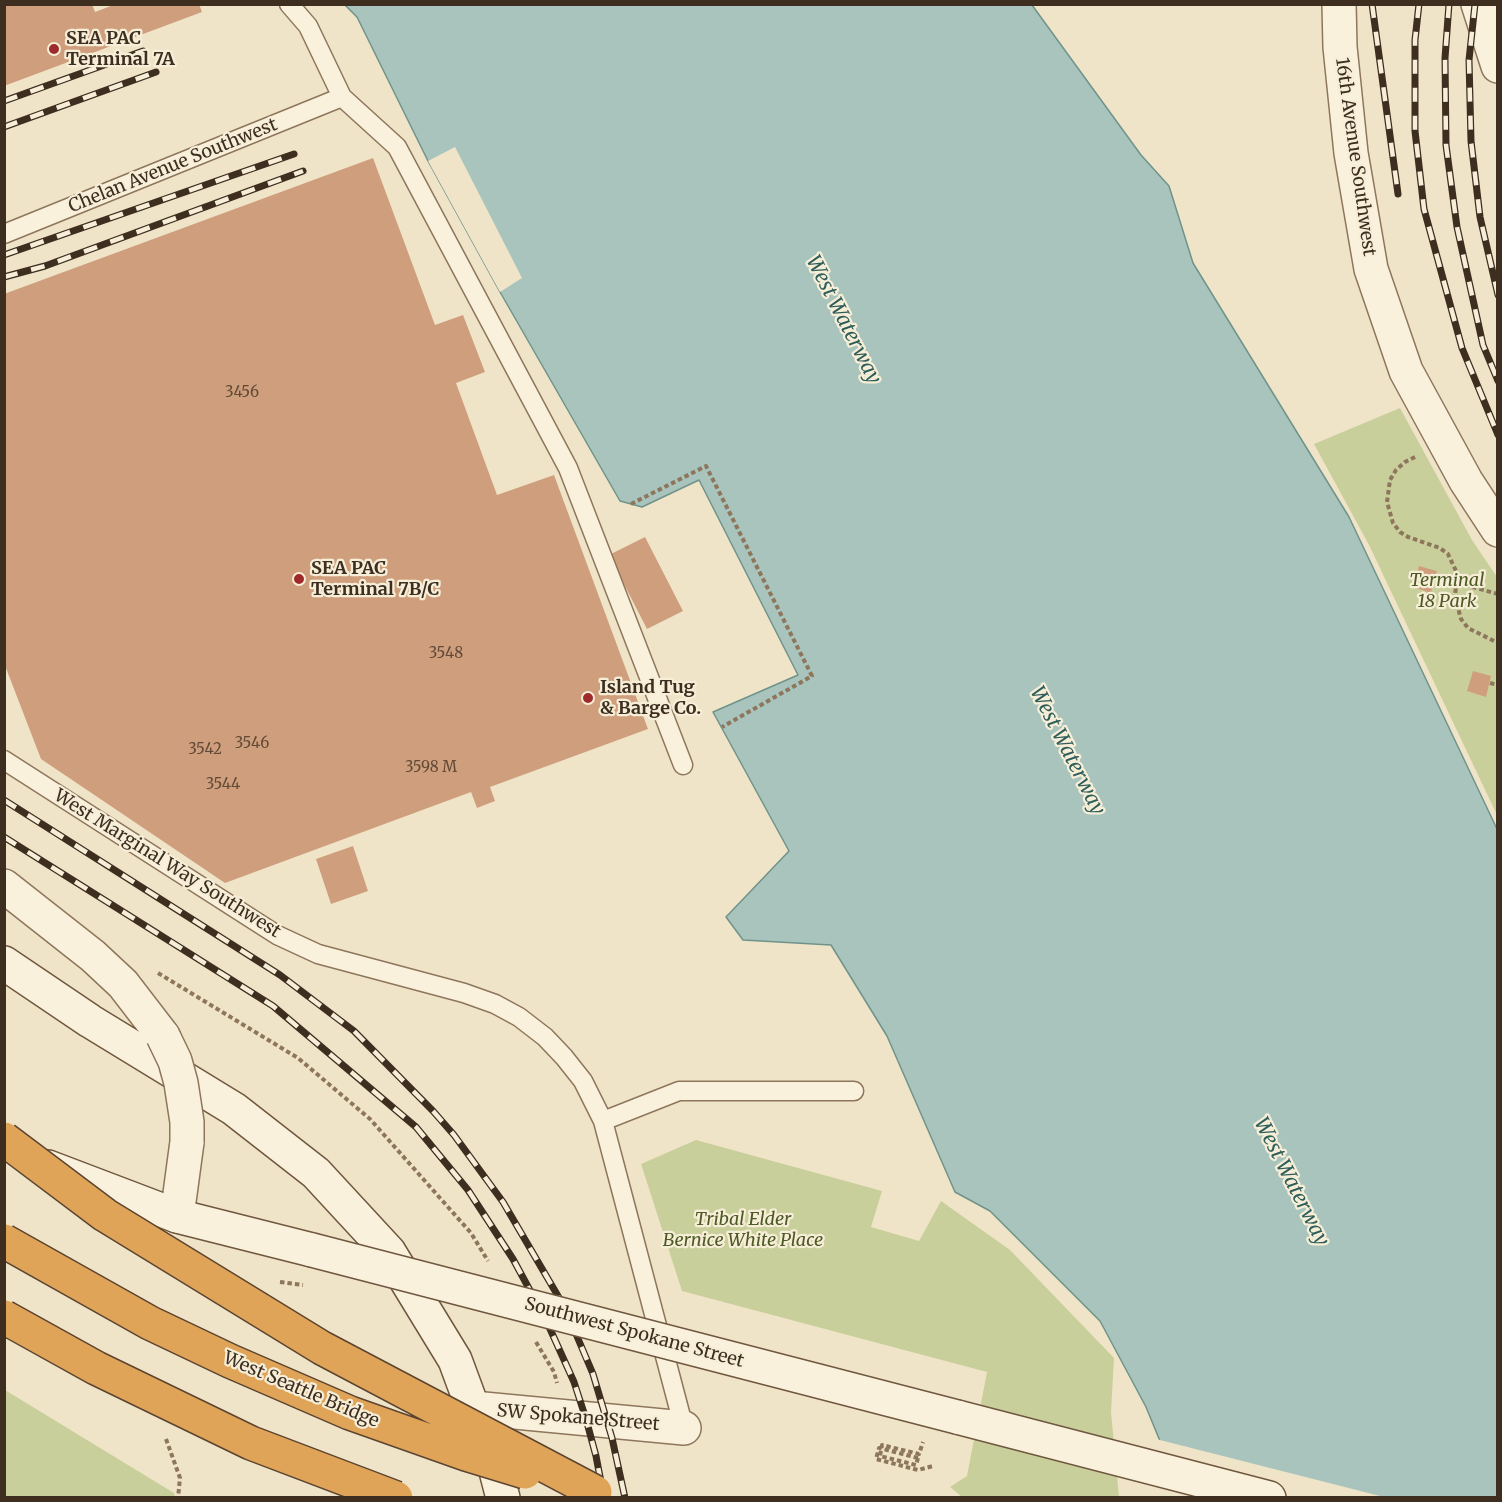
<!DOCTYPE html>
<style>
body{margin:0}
#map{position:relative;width:1502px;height:1502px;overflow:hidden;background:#f0e4c8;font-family:Merriweather,serif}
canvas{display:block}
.frame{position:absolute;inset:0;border:6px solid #3d2e20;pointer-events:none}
</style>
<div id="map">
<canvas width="1502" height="1502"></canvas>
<div class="frame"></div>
</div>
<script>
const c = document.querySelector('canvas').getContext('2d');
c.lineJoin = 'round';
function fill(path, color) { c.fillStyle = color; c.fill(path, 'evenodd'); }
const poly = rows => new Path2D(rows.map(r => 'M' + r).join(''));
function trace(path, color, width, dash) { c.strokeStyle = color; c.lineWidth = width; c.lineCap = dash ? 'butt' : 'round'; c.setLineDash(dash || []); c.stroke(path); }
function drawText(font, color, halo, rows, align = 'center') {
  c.font = font + ' Merriweather,serif'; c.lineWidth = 4.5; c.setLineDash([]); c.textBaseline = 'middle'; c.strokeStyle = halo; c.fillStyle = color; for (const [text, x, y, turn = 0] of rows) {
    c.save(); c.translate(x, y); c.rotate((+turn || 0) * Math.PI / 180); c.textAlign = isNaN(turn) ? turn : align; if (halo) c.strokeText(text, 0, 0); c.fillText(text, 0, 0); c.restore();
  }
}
const green = poly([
 [1400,408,1472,540,1497,577,1497,815,1369,545,1314,444],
 [696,1140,882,1191,871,1227,919,1241,941,1201,1010,1250,1114,1358,1111,1412,1119,1497,962,1497,950,1487,967,1476,987,1372,682,1291,641,1164],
 [5,1390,174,1493,175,1497,5,1497]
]);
const water = poly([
 [345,5,1032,5,1141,155,1169,186,1193,263,1349,517,1497,829,1497,1497,1183,1497,1146,1407,1100,1321,990,1211,955,1192,887,1036,831,945,743,940,726,917,789,851,713,712,798,675,699,480,642,507,620,501,500,292,428,161,357,17,345,5]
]);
const pier = poly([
 [455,147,522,278,500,292,428,161],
 [1156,1439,1384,1497,1180,1498]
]);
const building = poly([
 [4,4,92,4,95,12,116,4,199,4,202,12,4,86],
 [373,158,435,325,463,315,485,372,456,383,497,495,554,475,648,729,490,787,495,801,477,808,471,792,225,883,41,759,4,663,4,294],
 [645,537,683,611,647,629,609,555],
 [1419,566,1437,571,1431,593,1413,587],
 [1473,671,1491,676,1486,697,1467,691],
 [353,846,368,891,331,904,316,859]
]);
const path = poly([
 [1415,457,1405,462,1396,470,1390,480,1387,502,1393,523,1400,532,1408,537,1440,548,1448,554,1457,573,1455,597,1461,619,1468,628,1498,643],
 [631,504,706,466,812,676,722,727],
 [1436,577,1498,594],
 [1490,683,1498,685],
 [158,973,298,1058,370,1119,471,1233,488,1261],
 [280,1282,303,1285],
 [536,1342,554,1372,557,1383],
 [166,1439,180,1478,178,1498],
 [918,1458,879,1448,876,1459,918,1470,933,1466]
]);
const service = poly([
 [289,4,308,26,342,97,397,147,568,468,683,765],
 [4,234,342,97],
 [4,760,277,935,318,954,464,993,495,1004,519,1017,545,1037,564,1057,583,1081,603,1121,684,1428],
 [603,1121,679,1091,854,1091]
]);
const tertiary = poly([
 [1339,4,1340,47,1351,153,1371,269,1406,371,1466,481,1498,530],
 [1478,4,1498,66],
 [4,886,93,956,123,984,163,1036],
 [177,1216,187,1142],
 [473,1408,684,1428]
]);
const secondary = poly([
 [4,963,90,1021,234,1109,316,1173,389,1252,455,1360,496,1471,503,1498],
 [48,1167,177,1216,312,1250],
 [957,1417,1269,1498]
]);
const rail = poly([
 [1372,4,1398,194],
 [1419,4,1415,40,1415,131,1424,209,1462,348,1498,435],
 [1449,4,1445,58,1446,145,1457,227,1483,345,1498,381],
 [1475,4,1469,60,1471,141,1480,217,1498,295],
 [4,101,143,51],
 [4,127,156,72],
 [4,255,294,154],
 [4,277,45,266,303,171],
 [4,800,280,975,354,1031,433,1111,454,1135,503,1202,565,1308,593,1374,612,1438,625,1498],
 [4,837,273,1006,416,1127,468,1190,513,1259,546,1320,574,1382,586,1419,596,1456,604,1498]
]);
const pathBridge = poly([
 [918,1458,916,1465,880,1456,882,1445,919,1454,923,1442]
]);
const tertiaryBridge = poly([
 [163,1036,175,1061,181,1083,187,1122,187,1142]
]);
const secondaryBridge = poly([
 [312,1250,957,1417]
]);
const motorwayBridge = poly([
 [4,1139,105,1215,322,1348,595,1492],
 [4,1241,150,1323,230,1361,350,1413,466,1454,525,1472],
 [4,1317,96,1368,251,1443,396,1498]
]);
const markers = [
 [54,49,6,"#9e2a2b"],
 [299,579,6,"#9e2a2b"],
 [588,698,6,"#9e2a2b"]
];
const numberNames = [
 ["3456",242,393],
 ["3548",446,654],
 ["3546",252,744],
 ["3542",205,750],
 ["3598 M",431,768],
 ["3544",223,785]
];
const poiNames = [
 ["SEA PAC",66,39],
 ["Terminal 7A",66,60],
 ["SEA PAC",311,569],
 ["Terminal 7B/C",311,590],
 ["Island Tug",600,688],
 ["& Barge Co.",600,709]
];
const streetNames = [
 ["16th Avenue Southwest",1355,157,82],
 ["Chelan Avenue Southwest",173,166,-22],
 ["West Marginal Way Southwest",167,864,32],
 ["Southwest Spokane Street",634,1333,15],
 ["West Seattle Bridge",301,1390,23],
 ["SW Spokane Street",578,1418,5]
];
const parkNames = [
 ["Terminal",1447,581],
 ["18 Park",1447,602],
 ["Tribal Elder",743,1220],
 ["Bernice White Place",743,1241]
];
const waterNames = [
 ["West Waterway",843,320,63],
 ["West Waterway",1067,751,63],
 ["West Waterway",1291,1182,63]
];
fill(green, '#c9cf9b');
fill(water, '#a9c4bc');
trace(water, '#6f938a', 1.5);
fill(pier, '#f0e4c8');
fill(building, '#cf9f7d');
trace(service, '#8d765c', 21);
trace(tertiary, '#8d765c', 36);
trace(secondary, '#6f573f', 36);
trace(path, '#8d765c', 4, [4.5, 3]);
trace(service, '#faf1dc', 18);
trace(tertiary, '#faf1dc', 33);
trace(secondary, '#faf1dc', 33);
trace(rail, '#3d2e20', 7);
trace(rail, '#f7eed8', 4.5, [14]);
trace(tertiaryBridge, '#8d765c', 36, []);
trace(secondaryBridge, '#6f573f', 36, []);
trace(motorwayBridge, '#5b4430', 36, []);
trace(pathBridge, '#8d765c', 4, [4.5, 3]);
trace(tertiaryBridge, '#faf1dc', 33);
trace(secondaryBridge, '#faf1dc', 33);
trace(motorwayBridge, '#e0a458', 33);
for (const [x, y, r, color] of markers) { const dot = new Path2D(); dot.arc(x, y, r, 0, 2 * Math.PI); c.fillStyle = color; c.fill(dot); trace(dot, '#f7eed8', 2); }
drawText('15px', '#624a37', null, numberNames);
drawText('bold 18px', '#3d2e20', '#f7eed8', poiNames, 'left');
drawText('18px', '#3d2e20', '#f7eed8', streetNames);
drawText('italic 18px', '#4d5a26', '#f7eed8', parkNames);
drawText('italic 20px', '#2f5d5a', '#f7eed8', waterNames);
</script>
